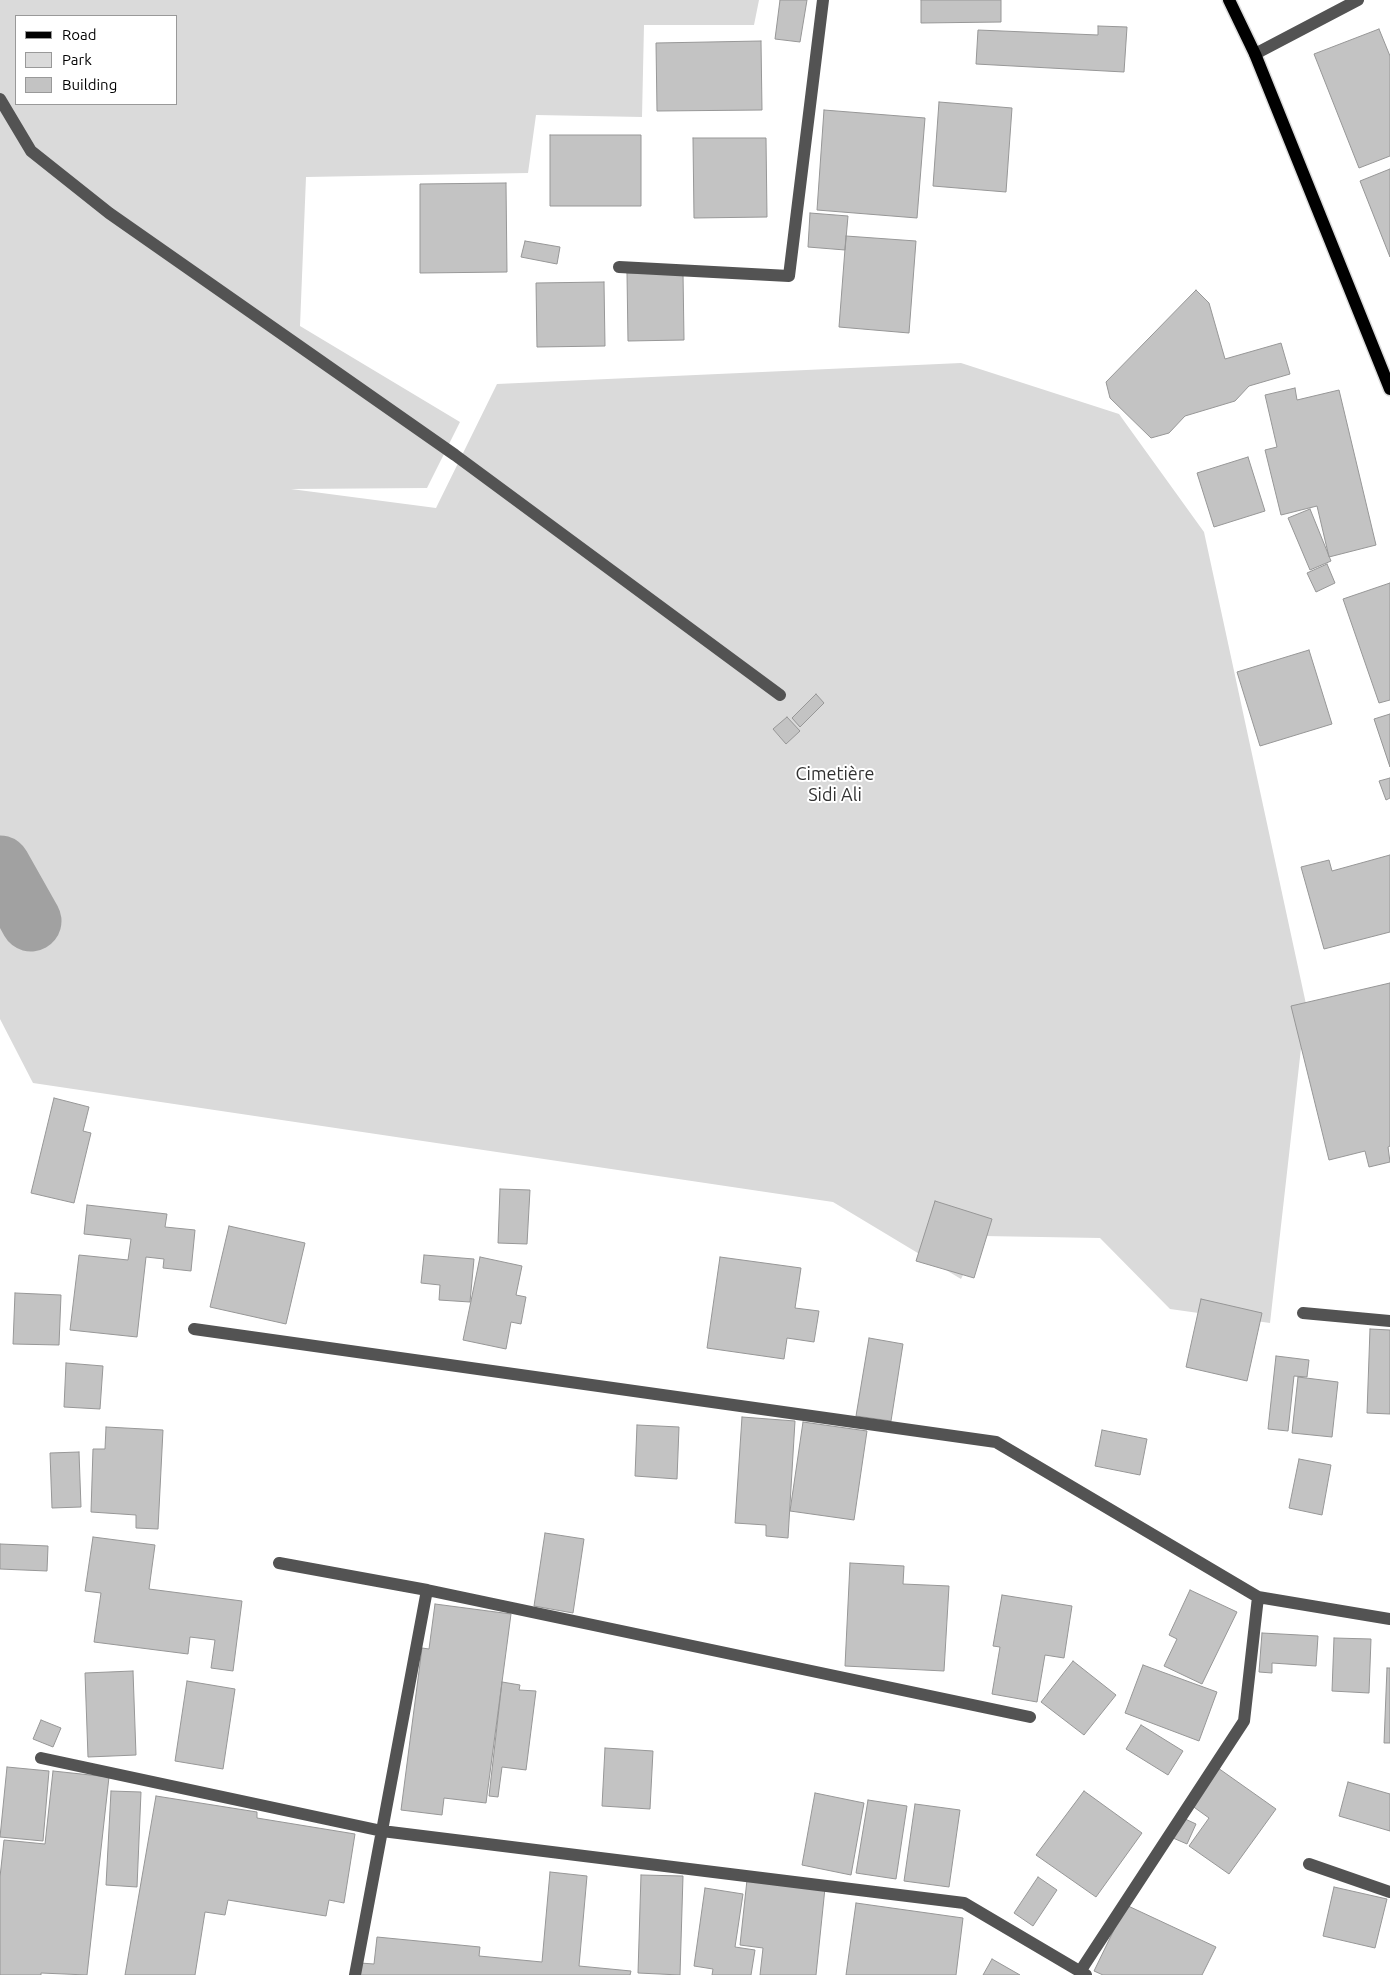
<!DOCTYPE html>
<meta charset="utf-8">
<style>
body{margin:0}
#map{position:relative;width:1390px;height:1975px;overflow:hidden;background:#fff;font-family:Ubuntu,sans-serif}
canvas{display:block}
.legend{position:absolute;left:15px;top:15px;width:162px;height:90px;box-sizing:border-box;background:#fff;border:1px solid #999;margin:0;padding:6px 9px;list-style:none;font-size:15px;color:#000}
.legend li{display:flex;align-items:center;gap:10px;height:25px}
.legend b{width:25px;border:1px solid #999}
</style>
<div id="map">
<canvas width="1390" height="1975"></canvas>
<ul class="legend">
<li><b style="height:6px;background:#000"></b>Road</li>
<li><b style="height:14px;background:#dadada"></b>Park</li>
<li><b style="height:14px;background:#c3c3c3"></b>Building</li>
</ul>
</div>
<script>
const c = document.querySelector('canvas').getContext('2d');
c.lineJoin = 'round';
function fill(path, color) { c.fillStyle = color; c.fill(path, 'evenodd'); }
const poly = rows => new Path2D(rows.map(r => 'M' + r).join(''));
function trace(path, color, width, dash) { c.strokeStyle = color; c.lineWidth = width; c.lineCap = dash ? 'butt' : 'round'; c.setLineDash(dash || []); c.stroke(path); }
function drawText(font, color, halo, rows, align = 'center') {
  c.font = font + ' Ubuntu,sans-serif'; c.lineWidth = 4; c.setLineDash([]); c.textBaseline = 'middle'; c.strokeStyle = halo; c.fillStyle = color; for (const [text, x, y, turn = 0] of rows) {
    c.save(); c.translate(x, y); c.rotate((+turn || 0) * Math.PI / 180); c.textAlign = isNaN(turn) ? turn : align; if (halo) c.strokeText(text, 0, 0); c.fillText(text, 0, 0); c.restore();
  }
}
const green = poly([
 [0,0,759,0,754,25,644,25,642,117,536,115,528,173,306,177,300,326,460,422,427,488,291,489,436,508,497,384,961,363,1119,414,1204,532,1306,1004,1270,1323,1170,1309,1100,1238,983,1236,961,1279,833,1202,33,1083,0,1019],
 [16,16,176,16,176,104,16,104]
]);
const river = poly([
 [0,866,31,921]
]);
const building = poly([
 [780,0,807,0,800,42,775,39,780,0],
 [921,0,1001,0,1001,22,921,23,921,0],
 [1098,26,1127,27,1124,72,976,64,978,30,1098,35,1098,26],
 [1379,29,1390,56,1390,156,1359,168,1314,54,1379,29],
 [761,41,762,110,657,111,656,43,761,41],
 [939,102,1012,108,1006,192,933,186,939,102],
 [824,110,925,118,917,218,817,210,824,110],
 [550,135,641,135,641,206,550,206,550,135],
 [693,138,766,138,767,217,694,218,693,138],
 [1390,169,1390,257,1360,181,1390,169],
 [506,183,507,272,420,273,420,184,506,183],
 [810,213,848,216,845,250,808,247,810,213],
 [846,236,916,241,909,333,839,327,846,236],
 [525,241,560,247,557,264,521,257,525,241],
 [627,273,683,273,684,340,628,341,627,273],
 [604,282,605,346,537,347,536,283,604,282],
 [1196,290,1209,303,1225,359,1281,343,1290,374,1249,386,1235,401,1185,416,1169,433,1151,438,1110,398,1106,382,1196,290],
 [1295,388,1297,400,1339,390,1376,545,1329,557,1317,506,1281,515,1265,450,1277,447,1265,395,1295,388],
 [1248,457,1265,511,1214,527,1197,473,1248,457],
 [1310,509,1331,561,1310,570,1288,518,1310,509],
 [1327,564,1335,583,1316,592,1307,573,1327,564],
 [1390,583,1390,700,1379,703,1343,599,1390,583],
 [1309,650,1332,724,1260,746,1237,672,1309,650],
 [816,694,824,703,800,727,792,718,816,694],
 [1390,714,1390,767,1374,719,1390,714],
 [787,717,800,731,786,744,773,729,787,717],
 [1390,778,1390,798,1386,800,1379,781,1390,778],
 [1390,855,1390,932,1324,949,1301,867,1329,860,1332,871,1390,855],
 [1390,983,1390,1146,1388,1147,1390,1162,1369,1167,1365,1151,1329,1160,1291,1006,1390,983],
 [54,1098,89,1107,83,1131,91,1133,74,1203,31,1193,54,1098],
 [500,1189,530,1190,527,1244,498,1243,500,1189],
 [935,1201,992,1219,974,1278,916,1261,935,1201],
 [87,1205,167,1214,165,1227,195,1230,191,1271,163,1268,164,1259,146,1257,137,1337,70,1330,79,1255,128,1260,131,1239,84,1234,87,1205],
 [229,1226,305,1243,286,1324,210,1307,229,1226],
 [424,1255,474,1259,470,1302,439,1300,440,1285,421,1283,424,1255],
 [480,1257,522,1266,516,1295,526,1297,521,1324,511,1322,506,1349,463,1340,480,1257],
 [720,1257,801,1268,795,1308,819,1311,814,1342,787,1338,784,1359,707,1348,720,1257],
 [15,1293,61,1295,59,1345,13,1344,15,1293],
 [1201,1299,1262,1313,1247,1381,1186,1367,1201,1299],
 [1370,1329,1390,1330,1390,1414,1367,1413,1370,1329],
 [869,1338,903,1344,891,1421,856,1416,869,1338],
 [1276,1356,1309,1360,1307,1377,1294,1376,1288,1431,1268,1429,1276,1356],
 [66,1363,103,1366,100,1409,64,1407,66,1363],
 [1298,1377,1338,1382,1332,1437,1292,1433,1298,1377],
 [742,1417,795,1421,788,1538,766,1536,766,1525,735,1523,742,1417],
 [803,1422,867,1431,854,1520,790,1511,803,1422],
 [637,1425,679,1427,677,1479,635,1476,637,1425],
 [106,1427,163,1430,158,1529,136,1528,136,1515,91,1512,93,1449,105,1449,106,1427],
 [1102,1430,1147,1439,1140,1475,1095,1466,1102,1430],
 [79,1452,81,1507,52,1508,50,1453,79,1452],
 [1299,1459,1331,1465,1322,1515,1289,1508,1299,1459],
 [545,1533,584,1539,573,1613,534,1606,545,1533],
 [93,1537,155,1545,149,1589,242,1601,233,1671,211,1668,215,1640,190,1637,188,1654,94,1642,101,1593,85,1591,93,1537],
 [0,1544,48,1546,47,1571,0,1569,0,1544],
 [850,1563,904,1566,903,1584,949,1586,944,1671,845,1666,850,1563],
 [1190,1590,1237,1612,1202,1684,1164,1666,1177,1639,1169,1635,1190,1590],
 [1002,1595,1072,1606,1064,1658,1045,1655,1037,1702,992,1694,1000,1647,993,1646,1002,1595],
 [435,1604,511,1614,486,1803,444,1798,442,1815,401,1810,422,1648,429,1649,435,1604],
 [1262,1633,1318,1636,1316,1666,1272,1663,1272,1673,1259,1672,1262,1633],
 [1334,1638,1371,1639,1369,1693,1332,1691,1334,1638],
 [1073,1661,1116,1695,1084,1735,1041,1702,1073,1661],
 [1143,1665,1217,1692,1199,1741,1125,1713,1143,1665],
 [1387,1668,1390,1668,1390,1743,1384,1743,1387,1668],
 [133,1671,136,1755,88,1757,85,1673,133,1671],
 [187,1681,235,1689,223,1769,175,1761,187,1681],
 [502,1682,520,1685,519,1690,536,1691,526,1770,502,1767,498,1797,489,1796,502,1682],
 [41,1720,61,1728,53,1747,33,1739,41,1720],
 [1141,1725,1183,1751,1168,1775,1126,1749,1141,1725],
 [605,1748,653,1751,650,1809,602,1806,605,1748],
 [7,1767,49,1771,43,1841,0,1837,7,1767],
 [1218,1768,1276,1809,1229,1874,1189,1846,1209,1818,1191,1805,1218,1768],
 [53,1771,109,1777,87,1975,41,1973,41,1975,0,1975,0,1877,4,1840,45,1844,53,1771],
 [1348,1782,1390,1794,1390,1831,1339,1816,1348,1782],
 [111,1791,141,1792,137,1887,106,1885,111,1791],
 [1084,1791,1142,1833,1096,1897,1036,1855,1084,1791],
 [815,1793,864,1803,851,1875,802,1865,815,1793],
 [156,1796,257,1812,257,1818,355,1834,344,1903,329,1900,326,1916,228,1900,225,1915,205,1912,195,1975,125,1975,156,1796],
 [868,1800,907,1806,896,1879,856,1873,868,1800],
 [915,1804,960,1810,949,1887,904,1881,915,1804],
 [1183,1818,1196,1824,1187,1844,1173,1838,1183,1818],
 [550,1872,587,1876,579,1966,631,1971,630,1975,359,1975,360,1963,374,1964,377,1937,480,1947,479,1956,542,1962,550,1872],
 [641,1875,683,1876,680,1975,638,1973,641,1875],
 [1038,1877,1057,1890,1033,1926,1014,1913,1038,1877],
 [747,1880,825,1888,816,1975,760,1975,763,1948,740,1945,747,1880],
 [1334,1887,1387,1899,1375,1948,1323,1936,1334,1887],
 [705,1888,743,1894,735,1947,755,1950,751,1975,712,1975,713,1969,694,1966,705,1888],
 [856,1903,963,1918,956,1975,846,1975,856,1903],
 [1126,1905,1216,1947,1202,1975,1103,1975,1094,1971,1126,1905],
 [992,1959,1020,1975,983,1975,992,1959]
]);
const minor = poly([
 [1255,54,1358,0],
 [0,99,31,151,109,213,455,455,780,695],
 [619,267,789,276,823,0],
 [1303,1313,1390,1321],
 [194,1329,996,1442,1258,1597,1390,1619],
 [279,1563,427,1590,1030,1717],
 [41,1758,382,1831,964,1903,1086,1975],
 [1309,1864,1390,1892],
 [1081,1970,1244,1721,1258,1597],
 [355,1975,427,1590]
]);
const major = poly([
 [1229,0,1255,54,1390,389]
]);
const parkNames = [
 ["Cimetière",835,774],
 ["Sidi Ali",835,795]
];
fill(green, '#dadada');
trace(river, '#a1a1a1', 61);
fill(building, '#c3c3c3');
trace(building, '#979797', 1);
trace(major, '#dbdbdb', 15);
trace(minor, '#535353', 12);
trace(major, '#000', 12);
drawText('18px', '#313131', '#fff', parkNames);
</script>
